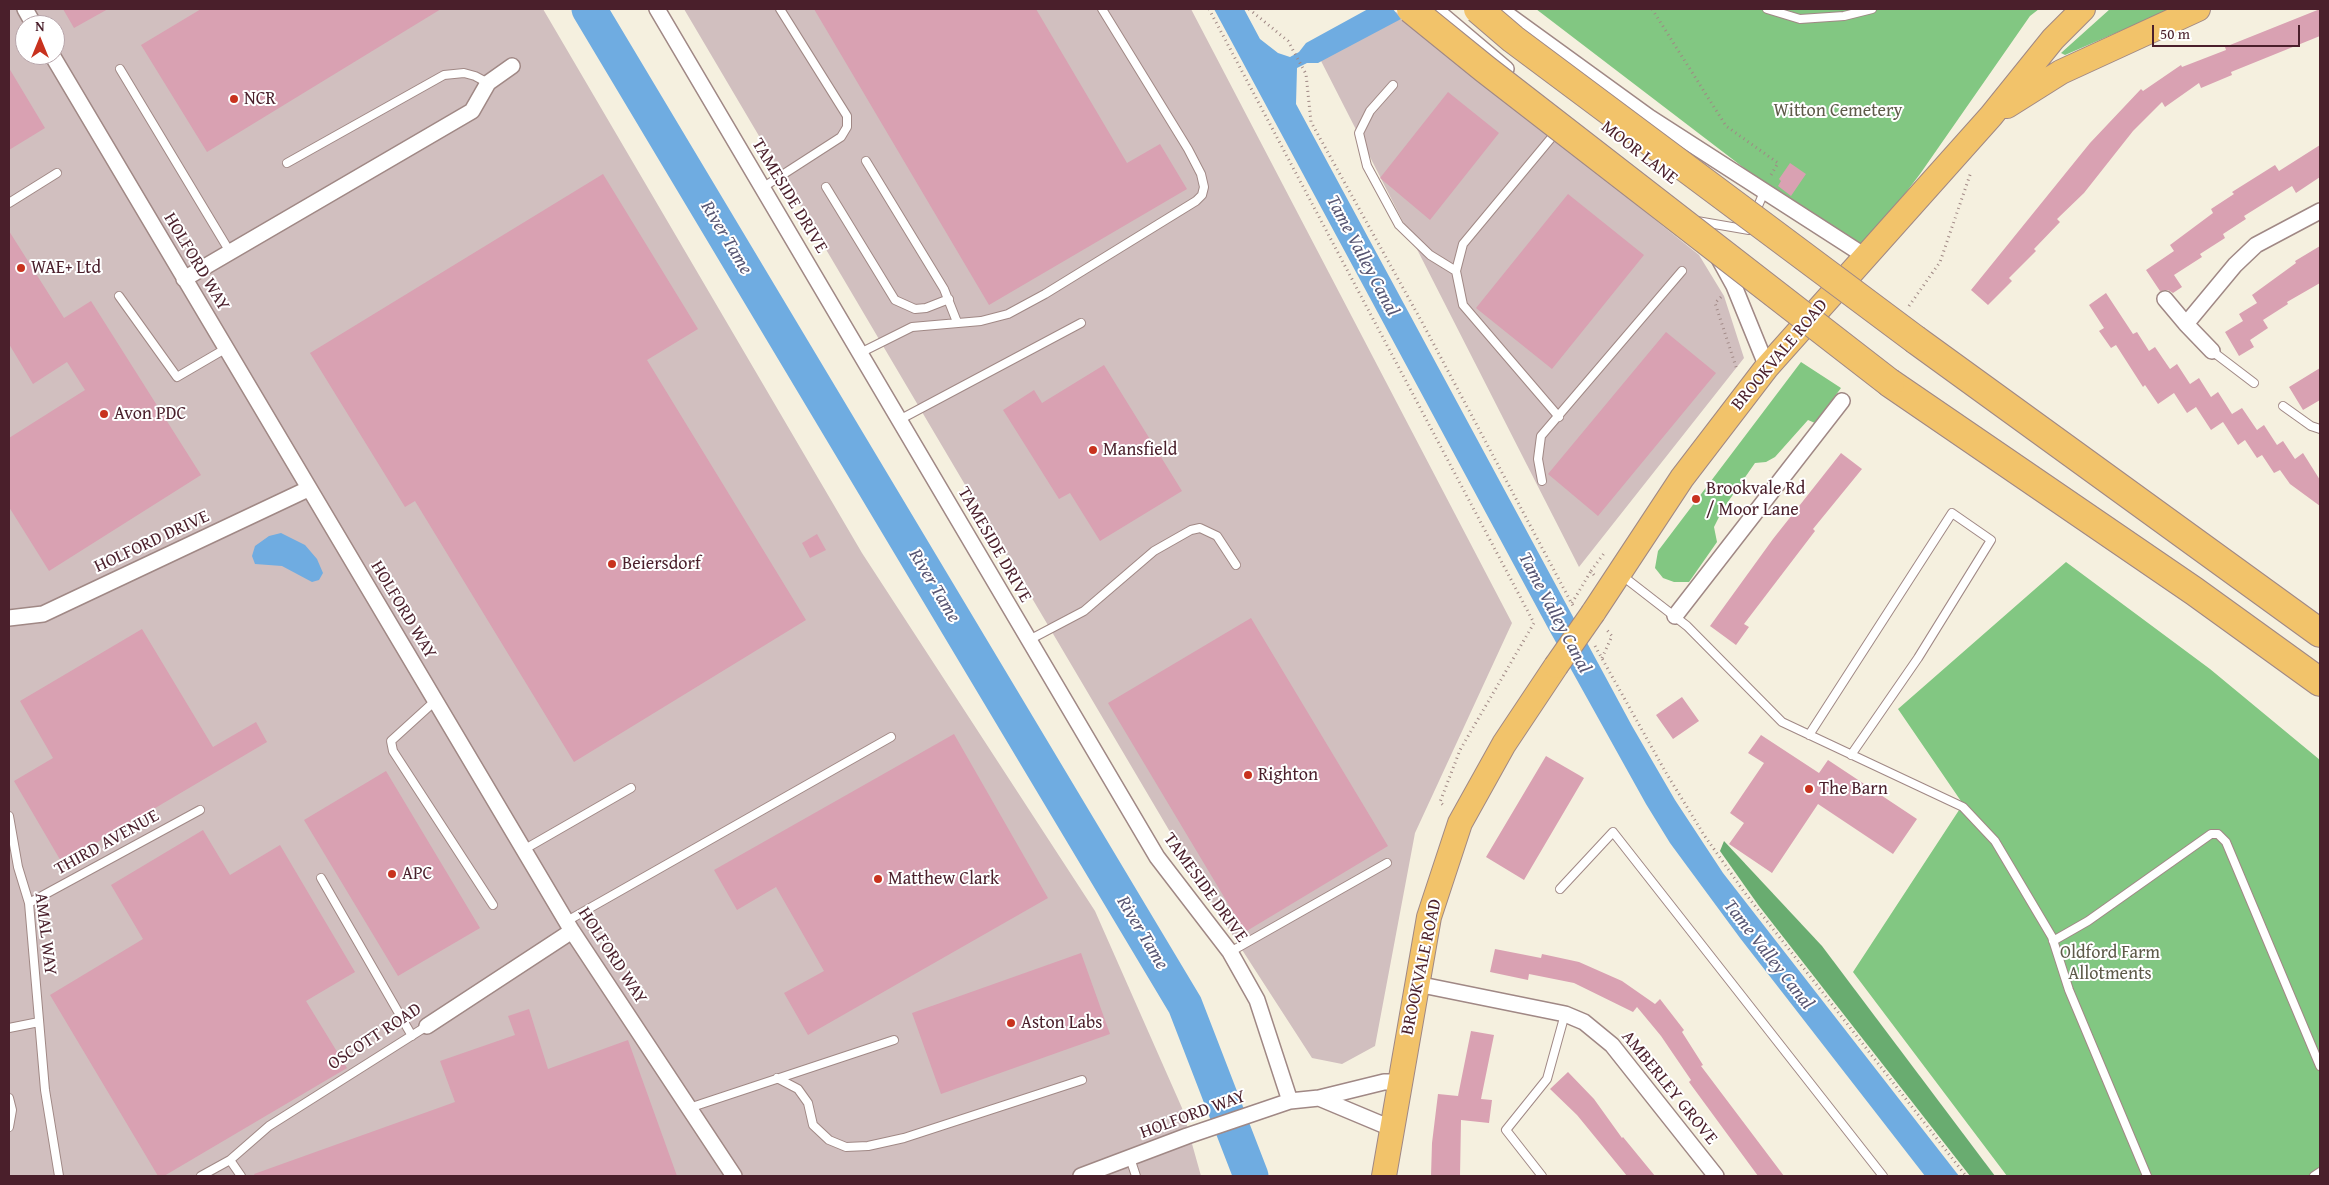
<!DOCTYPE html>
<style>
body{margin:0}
#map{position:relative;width:2329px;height:1185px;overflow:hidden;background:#f5f0df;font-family:"Gentium Book Plus",serif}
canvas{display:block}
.frame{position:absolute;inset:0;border:10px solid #4a1f2b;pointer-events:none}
.north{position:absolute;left:15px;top:15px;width:50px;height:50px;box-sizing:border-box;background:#fff;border:1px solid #b7a5aa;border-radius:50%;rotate:0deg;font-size:14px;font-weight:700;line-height:20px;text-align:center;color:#4a1f2b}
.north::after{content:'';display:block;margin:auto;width:18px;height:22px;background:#c8321e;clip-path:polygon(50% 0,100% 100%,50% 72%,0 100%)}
.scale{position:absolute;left:2152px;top:25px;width:148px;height:22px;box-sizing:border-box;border:2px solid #4a1f2b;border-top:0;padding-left:6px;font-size:15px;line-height:18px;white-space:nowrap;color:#4a1f2b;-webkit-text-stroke:4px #fff;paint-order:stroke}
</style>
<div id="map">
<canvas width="2329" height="1185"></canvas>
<div class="frame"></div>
<div class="north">N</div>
<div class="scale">50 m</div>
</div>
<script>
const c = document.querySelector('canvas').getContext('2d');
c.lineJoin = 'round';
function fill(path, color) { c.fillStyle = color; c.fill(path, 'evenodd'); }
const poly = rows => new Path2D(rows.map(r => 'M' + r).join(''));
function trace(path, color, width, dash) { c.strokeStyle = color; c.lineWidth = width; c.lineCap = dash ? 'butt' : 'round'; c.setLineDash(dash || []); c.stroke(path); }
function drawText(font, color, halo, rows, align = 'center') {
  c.font = font + ' "Gentium Book Plus",serif'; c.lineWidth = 4; c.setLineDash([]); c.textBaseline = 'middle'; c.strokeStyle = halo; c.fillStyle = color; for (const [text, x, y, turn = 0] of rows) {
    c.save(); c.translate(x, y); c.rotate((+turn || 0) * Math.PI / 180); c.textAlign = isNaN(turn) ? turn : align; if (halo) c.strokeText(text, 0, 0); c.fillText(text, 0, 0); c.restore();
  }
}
const industrial = poly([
 [9,9,543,9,862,553,1095,911,1182,1108,1201,1176,9,1176],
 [25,25,55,25,55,55,25,55],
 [684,9,1191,9,1512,623,1415,833,1375,1046,1342,1064,1312,1058,1215,908],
 [1396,12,1699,255,1724,296,1744,358,1579,567,1319,57]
]);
const green = poly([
 [1536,9,2039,9,2030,16,1920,174,1863,249,1799,210],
 [2110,9,2171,9,2065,55,2061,53],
 [1801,362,1841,388,1815,423,1808,420,1775,457,1766,462,1755,463,1723,509,1714,527,1717,542,1689,582,1674,582,1663,578,1655,568,1658,551],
 [2066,562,2210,669,2320,760,2320,1176,2007,1176,1853,972,1963,804,1898,709]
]);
const forest = poly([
 [1724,841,1822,946,1995,1176,1970,1176,1759,906,1720,851]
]);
const water = poly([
 [1214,9,1244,9,1260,39,1278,53,1290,57,1299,52,1306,43,1368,9,1393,9,1401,19,1318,63,1307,63,1297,68,1296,104,1632,726,1675,800,1723,873,1959,1176,1925,1176,1740,938,1670,843,1646,804,1548,628],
 [281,533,305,545,317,559,323,573,319,580,312,582,282,566,255,564,252,556,255,546,269,536]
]);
const river = poly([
 [589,9,1185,1005,1251,1176]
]);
const building = poly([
 [63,9,108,9,74,28],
 [201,9,441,9,207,152,141,45],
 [814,9,1036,9,1127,163,1160,144,1187,189,989,305],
 [2320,9,2320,36,2231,72,2232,75,2201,88,2199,83,2165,107,2162,102,2133,131,2084,193,2057,219,2060,222,2034,249,2036,251,2009,278,2012,281,1988,305,1971,290,2090,143,2141,89,2143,91,2181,65,2182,67,2226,50,2225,47],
 [9,68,45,128,9,150],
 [1448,92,1499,133,1430,220,1380,178],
 [2320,145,2320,177,2296,193,2292,186,2244,216,2246,219,2223,234,2225,238,2200,254,2202,257,2174,275,2182,287,2173,293,2168,290,2160,291,2146,270,2174,251,2170,245,2213,213,2211,209,2234,194,2232,192,2275,165,2279,171],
 [1790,163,1806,174,1791,196,1778,186,1781,181,1779,179],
 [603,174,698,329,647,360,806,620,574,762,415,501,405,507,310,353],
 [1568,194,1644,255,1552,369,1476,308],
 [9,231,64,318,91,301,201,475,49,571,9,507,9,438,85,390,67,362,33,384,9,344],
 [2320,246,2320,283,2287,302,2288,304,2263,320,2268,328,2250,340,2254,347,2239,356,2225,332,2243,321,2239,314,2257,303,2252,295,2296,263,2295,261],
 [2106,293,2133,334,2137,332,2149,351,2155,347,2170,369,2177,364,2190,384,2199,378,2211,397,2218,392,2232,414,2242,408,2257,430,2264,425,2277,445,2283,441,2295,459,2303,453,2320,480,2320,506,2290,484,2280,470,2274,473,2262,455,2257,458,2245,440,2238,445,2223,422,2211,430,2196,407,2187,413,2174,393,2158,404,2145,385,2143,387,2116,345,2111,348,2099,331,2104,328,2089,305],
 [1666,332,1716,373,1598,516,1548,474],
 [1104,365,1182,491,1100,541,1070,493,1059,499,1003,410,1034,390,1042,403],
 [2320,368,2320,400,2303,410,2289,387],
 [1841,453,1862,469,1813,529,1815,531,1744,624,1749,627,1736,645,1710,626,1773,539],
 [817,534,826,550,810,558,802,543],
 [1251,618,1388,846,1245,932,1108,703],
 [142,629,213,747,256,722,267,742,62,863,14,781,53,758,20,701],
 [1682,697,1699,721,1673,739,1656,715],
 [954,734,1048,898,808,1035,784,993,824,971,776,887,737,910,714,870],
 [1761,735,1819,773,1828,760,1917,819,1893,854,1818,804,1772,873,1729,844,1744,823,1730,813,1764,763,1748,753],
 [1546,756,1584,778,1524,880,1486,857],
 [386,771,480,928,398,976,304,820],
 [203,830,230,875,280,845,355,972,306,1001,347,1068,164,1176,158,1176,50,995,143,939,111,885],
 [1495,949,1541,958,1542,954,1579,962,1622,981,1655,1004,1660,999,1684,1030,1682,1032,1703,1065,1701,1066,1784,1176,1758,1176,1689,1082,1691,1080,1661,1036,1637,1007,1633,1012,1574,983,1529,974,1528,980,1490,972],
 [1081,953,1110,1034,941,1094,912,1013],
 [529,1009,548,1069,628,1040,677,1176,255,1176,254,1174,455,1102,440,1061,515,1035,508,1016],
 [1471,1031,1494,1035,1481,1099,1492,1100,1489,1123,1461,1120,1460,1176,1431,1176,1432,1143,1438,1094,1458,1096],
 [1568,1072,1594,1099,1622,1138,1623,1137,1655,1176,1627,1176,1577,1115,1550,1089]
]);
const path = poly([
 [1209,9,1534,623,1460,750,1440,802,1445,807],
 [1249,9,1288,41,1306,74,1311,122,1423,324,1573,606],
 [1652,9,1726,126,1778,163,1771,175],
 [1721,297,1715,303,1737,370],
 [1909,306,1940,262,1971,172],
 [1594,575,1591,571,1605,552],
 [1595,646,1665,771,1704,835,1745,893,1966,1176],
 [1602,658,1612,636,1606,629]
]);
const service = poly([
 [1767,9,1800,19,1844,16,1872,9],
 [120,69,230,252],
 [1393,85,1370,111,1359,133,1367,166,1399,225,1430,255,1456,271],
 [1557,131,1463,244,1456,271,1463,305,1559,417],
 [866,161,944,289,957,322],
 [287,163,444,75,464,73,475,76,488,83],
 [826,187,895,300,915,309,926,308,949,299],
 [762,188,841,137,847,127,847,116,780,9],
 [9,203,57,173],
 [1755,213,1764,192],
 [1697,221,1749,230,1750,226],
 [119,296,177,377,225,349],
 [2212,351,2254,383],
 [860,353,912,327,981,321,1008,314,1045,294,1196,201,1202,195,1204,187,1201,174,1188,149,1102,9],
 [2283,406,2311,426,2320,429],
 [899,420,1081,323],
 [1542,481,1538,459,1541,436,1682,271],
 [1620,574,1687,626,1782,722,1963,807,1995,841,2052,937,2069,990,2147,1176],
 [1029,640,1084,611,1154,551,1191,530,1200,528,1217,536,1236,565],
 [435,701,391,741,393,751,493,905],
 [1809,735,1952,513,1991,540,1918,658,1851,755],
 [9,816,18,867,29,903,45,1090,59,1176],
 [525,849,631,788],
 [321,878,412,1036],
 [1560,889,1613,832,1883,1176],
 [29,903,200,810],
 [567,921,891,737],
 [2053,941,2088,921,2211,834,2218,834,2226,842,2320,1066],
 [1230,952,1387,863],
 [9,1028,39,1022],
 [777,1078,798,1089,808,1103,813,1125,829,1140,846,1147,868,1146,904,1138,1082,1080],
 [9,1098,12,1110,9,1127],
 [689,1108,894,1040],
 [1130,1158,1136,1176],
 [230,1160,241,1176],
 [201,1176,230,1160,269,1126,427,1026],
 [1542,1176,1506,1130,1547,1079,1565,1014],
 [2314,1176,2320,1172]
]);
const minor = poly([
 [25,9,34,25],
 [657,9,1157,857,1230,952,1257,1000,1290,1101],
 [1435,9,1506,69],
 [1500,9,1649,117,1865,256],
 [52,55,572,931,734,1176],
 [1718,257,1734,286,1767,367],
 [184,279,472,111,488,83,512,66],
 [2165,299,2186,324,2212,351],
 [2186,324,2235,265,2256,245,2320,211],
 [1675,616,1842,401],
 [9,618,43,614,308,489],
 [1417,984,1565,1014,1584,1022,1612,1045,1716,1176],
 [427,1026,572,931],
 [1319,1098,1393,1129],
 [1081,1176,1187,1136,1290,1101,1319,1098,1384,1082,1400,1082]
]);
const primary = poly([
 [2007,106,2061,72,2198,9],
 [1593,613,1682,478,1767,367,1991,116,2053,39,2083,9],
 [1384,1176,1429,917,1460,823,1504,744,1556,666]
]);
const motorway = poly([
 [1916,340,2320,633],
 [1890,383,2194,591,2320,682]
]);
const pathBridge = poly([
 [1572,603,1591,571]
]);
const primaryBridge = poly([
 [1556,666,1593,613]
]);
const motorwayBridge = poly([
 [1411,9,1485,69,1890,383],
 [1478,9,1513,39,1916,340]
]);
const markers = [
 [234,99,5,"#c8321e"],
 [21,268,5,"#c8321e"],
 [104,414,5,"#c8321e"],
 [1093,450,5,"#c8321e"],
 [1696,499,5,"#c8321e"],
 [612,564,5,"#c8321e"],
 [1248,775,5,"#c8321e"],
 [1809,789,5,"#c8321e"],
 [392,874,5,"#c8321e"],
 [878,879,5,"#c8321e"],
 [1011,1023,5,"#c8321e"]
];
const poiNames = [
 ["NCR",244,99],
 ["WAE+ Ltd",31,268],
 ["Avon PDC",114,414],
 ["Mansfield",1103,450],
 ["Brookvale Rd",1706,489],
 ["/ Moor Lane",1706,510],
 ["Beiersdorf",622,564],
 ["Righton",1258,775],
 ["The Barn",1819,789],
 ["APC",402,874],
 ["Matthew Clark",888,879],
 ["Aston Labs",1021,1023]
];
const parkNames = [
 ["Witton Cemetery",1838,111],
 ["Oldford Farm",2110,953],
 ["Allotments",2110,974]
];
const streetNames = [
 ["MOOR LANE",1639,153,38],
 ["TAMESIDE DRIVE",789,196,59],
 ["HOLFORD WAY",196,262,59],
 ["BROOKVALE ROAD",1780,355,-50],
 ["HOLFORD DRIVE",152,542,-25],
 ["TAMESIDE DRIVE",994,545,60],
 ["HOLFORD WAY",403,610,59],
 ["THIRD AVENUE",107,843,-29],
 ["TAMESIDE DRIVE",1205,888,54],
 ["AMAL WAY",45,934,83],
 ["HOLFORD WAY",612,956,57],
 ["BROOKVALE ROAD",1422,967,-78],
 ["OSCOTT ROAD",375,1037,-33],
 ["AMBERLEY GROVE",1669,1088,51],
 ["HOLFORD WAY",1193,1115,-20]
];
const waterNames = [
 ["River Tame",726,238,59],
 ["Tame Valley Canal",1362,256,62],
 ["River Tame",934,586,59],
 ["Tame Valley Canal",1554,613,62],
 ["River Tame",1142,933,59],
 ["Tame Valley Canal",1768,955,52]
];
fill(industrial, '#d1bfbf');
fill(green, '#82c782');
fill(forest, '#69ac70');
fill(water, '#6face1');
trace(river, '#6face1', 35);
fill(building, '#d9a1b2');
trace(service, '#a08885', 10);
trace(minor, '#a08885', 18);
trace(primary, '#a08885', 26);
trace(motorway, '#a08885', 30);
trace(path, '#a08885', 3, [1, 4]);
trace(service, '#fff', 8);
trace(minor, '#fff', 15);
trace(primary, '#f2c36a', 24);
trace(motorway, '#f2c36a', 28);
trace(primaryBridge, '#a08885', 26, []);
trace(motorwayBridge, '#a08885', 30, []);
trace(pathBridge, '#a08885', 3, [1, 4]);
trace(primaryBridge, '#f2c36a', 24);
trace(motorwayBridge, '#f2c36a', 28);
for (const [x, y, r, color] of markers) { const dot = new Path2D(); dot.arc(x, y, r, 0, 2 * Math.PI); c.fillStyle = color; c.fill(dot); trace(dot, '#fff', 2); }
drawText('18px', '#4a1f2b', '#fff', poiNames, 'left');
drawText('18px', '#5e5a49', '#fff', parkNames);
drawText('18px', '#4a1f2b', '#fff', streetNames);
drawText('italic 19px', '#595774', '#fff', waterNames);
</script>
